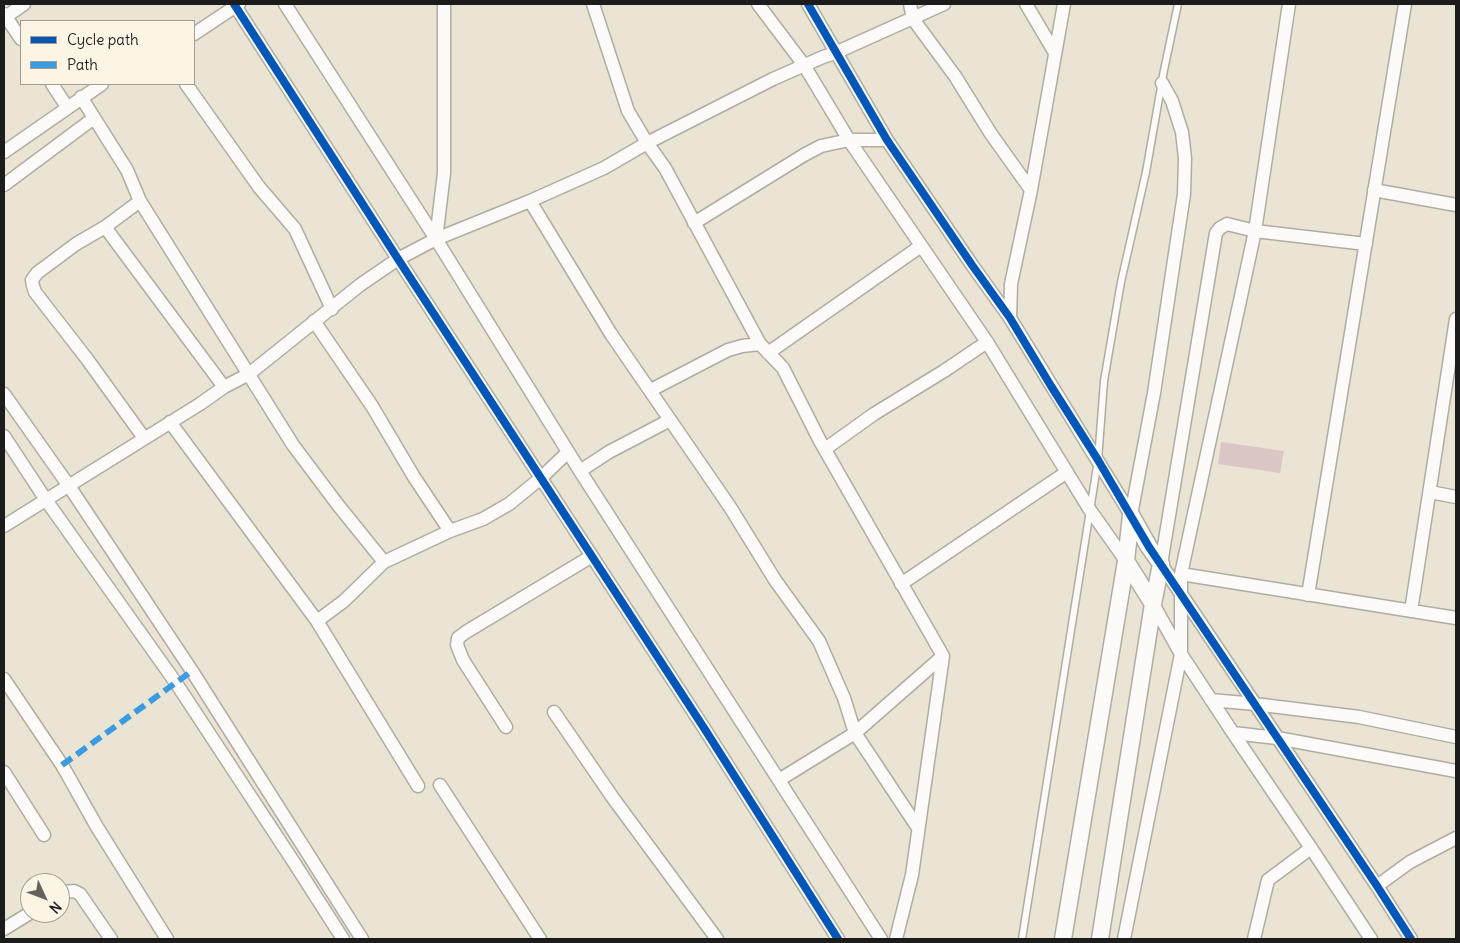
<!DOCTYPE html>
<style>
body{margin:0}
#map{position:relative;width:1460px;height:943px;overflow:hidden;background:#eae4d4;font-family:Delius,sans-serif}
canvas{display:block}
.frame{position:absolute;inset:0;border:5px solid #1c1c1c;pointer-events:none}
.legend{position:absolute;left:20px;top:20px;width:175px;height:65px;box-sizing:border-box;background:#fcf5e5;border:1px solid #a29e95;margin:0;padding:6px 9px;list-style:none;font-size:15px;color:#1c1c1c}
.legend li{display:flex;align-items:center;gap:10px;height:25px}
.legend b{width:25px;border:1px solid #a29e95}
.north{position:absolute;left:20px;top:873px;width:50px;height:50px;box-sizing:border-box;background:#fcf5e5;border:1px solid #a29e95;border-radius:50%;rotate:133deg;font-size:14px;font-weight:700;line-height:20px;text-align:center;color:#1c1c1c}
.north::after{content:'';display:block;margin:auto;width:18px;height:22px;background:#64625c;clip-path:polygon(50% 0,100% 100%,50% 72%,0 100%)}
</style>
<div id="map">
<canvas width="1460" height="943"></canvas>
<div class="frame"></div>
<ul class="legend">
<li><b style="height:6px;background:#0057b8"></b>Cycle path</li>
<li><b style="height:6px;background:#3c9bdf"></b>Path</li>
</ul>
<div class="north">N</div>
</div>
<script>
const c = document.querySelector('canvas').getContext('2d');
c.lineJoin = 'round';
function fill(path, color) { c.fillStyle = color; c.fill(path, 'evenodd'); }
const poly = rows => new Path2D(rows.map(r => 'M' + r).join(''));
function trace(path, color, width, dash) { c.strokeStyle = color; c.lineWidth = width; c.lineCap = dash ? 'butt' : 'round'; c.setLineDash(dash || []); c.stroke(path); }
const building = poly([
 [1221,442,1284,451,1280,473,1218,464]
]);
const service = poly([
 [1022,939,1098,460,1104,381,1121,282,1146,172,1164,70,1178,4]
]);
const minor = poly([
 [234,4,398,259,704,728,838,939],
 [285,4,436,239,580,471,881,939],
 [593,4,628,111,647,143,665,168,760,344,783,368,820,441,943,656,912,875,896,939],
 [758,4,804,65,849,140,987,342,1090,510,1126,561],
 [808,4,887,140,972,265,1010,318,1131,515],
 [910,4,913,19,955,76,991,134,1031,190,1011,284,1010,318],
 [1026,4,1055,53],
 [4,14,21,39],
 [4,18,24,4],
 [194,34,239,4],
 [52,84,67,107],
 [186,84,259,187,295,229,332,309],
 [81,97,127,170,140,201,293,445,338,505,384,562],
 [4,152,102,84],
 [4,185,94,118],
 [1031,190,1064,4],
 [1374,190,1456,205],
 [530,201,611,334,730,507,775,580,819,641,844,698,855,733,918,828],
 [694,223,804,155,821,146,849,140,887,140],
 [105,227,140,201],
 [436,239,444,173,444,4],
 [1366,244,1255,231,1227,224,1220,228,1216,233,1161,564,1377,886,1411,939],
 [314,321,372,406,414,477,450,531],
 [768,353,921,246],
 [651,390,728,350,742,346,760,344],
 [4,394,69,486,192,671,362,939],
 [170,422,317,621,344,601,384,562,450,531,483,519,509,504,541,478,568,452],
 [4,436,46,500,176,683,293,861,343,939],
 [144,438,87,359,35,292,33,286,32,280,37,273,76,244,105,227,224,387],
 [825,449,874,414,944,371,987,342],
 [580,471,609,452,670,420],
 [1430,492,1456,497],
 [1131,515,1154,393,1184,194,1185,158,1182,132,1172,101,1162,83],
 [4,526,200,404,224,387,249,374,360,285,398,259,436,239,530,201,604,168,647,143,773,79,823,57,835,53,944,4],
 [1181,574,1456,618],
 [901,584,1067,472],
 [1308,595,1405,4],
 [1153,604,1181,654,1233,733,1277,738,1456,771],
 [1411,611,1456,319],
 [317,621,418,786],
 [4,679,62,765,97,827,167,939],
 [1211,700,1255,704,1359,717,1456,737],
 [554,712,613,798,717,939],
 [506,727,463,660,457,645,458,638,466,632,592,556],
 [1233,733,1311,848,1371,939],
 [4,772,44,835],
 [779,780,855,733,943,656],
 [440,785,540,939],
 [1377,886,1410,862,1456,838],
 [60,894,64,892,74,891,80,894,111,939],
 [4,929,30,913],
 [1124,939,1181,654,1181,574,1255,231,1289,4],
 [1254,939,1268,880,1311,848]
]);
const tertiary = poly([
 [1126,561,1153,604],
 [1063,939,1126,561,1131,515],
 [1100,939,1153,604,1161,564,1149,547,1131,515]
]);
const quiet = poly([
 [62,765,192,671]
]);
const cycleway = poly([
 [234,4,398,259,704,728,838,939],
 [808,4,887,140,972,265,1010,318,1051,386,1098,460,1149,547,1377,886,1411,939]
]);
fill(building, '#dac7c5');
trace(service, '#b0aca2', 9);
trace(minor, '#b0aca2', 15);
trace(tertiary, '#b0aca2', 19);
trace(service, '#fcfbf9', 6);
trace(minor, '#fcfbf9', 12);
trace(tertiary, '#fcfbf9', 16);
trace(quiet, '#3c9bdf', 6, [12, 6]);
trace(cycleway, '#0057b8', 8);
</script>
